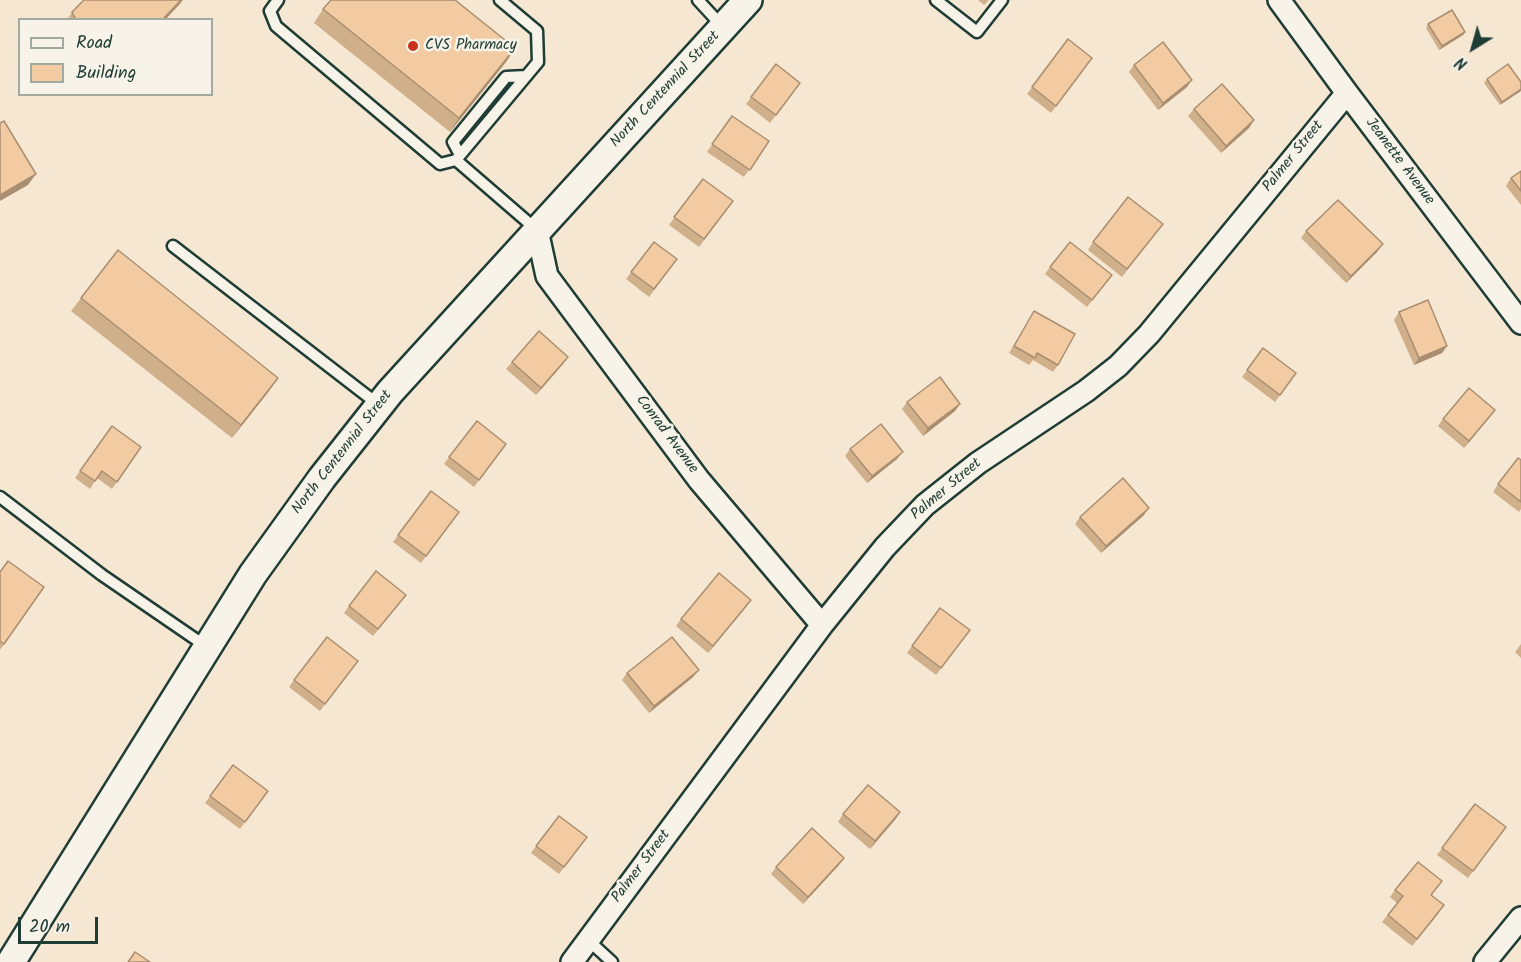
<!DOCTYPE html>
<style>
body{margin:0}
#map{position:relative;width:1521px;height:962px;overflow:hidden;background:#f6e7d3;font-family:Kalam,sans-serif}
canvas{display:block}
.legend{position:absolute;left:18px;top:18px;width:195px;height:78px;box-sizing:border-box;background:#f7f3e8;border:2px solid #a1aaa0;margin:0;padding:8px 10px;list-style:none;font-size:18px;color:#1f3d34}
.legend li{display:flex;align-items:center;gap:12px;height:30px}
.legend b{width:30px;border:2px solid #a1aaa0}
.north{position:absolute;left:1443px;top:18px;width:60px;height:60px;-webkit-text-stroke:4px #f7f3e8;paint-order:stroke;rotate:217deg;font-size:16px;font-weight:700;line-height:24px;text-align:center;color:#1f3d34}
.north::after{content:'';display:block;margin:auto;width:21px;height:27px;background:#1f3d34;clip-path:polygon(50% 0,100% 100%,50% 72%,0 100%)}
.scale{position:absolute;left:18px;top:917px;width:80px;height:27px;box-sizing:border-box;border:3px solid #1f3d34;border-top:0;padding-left:8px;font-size:18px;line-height:21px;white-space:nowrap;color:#1f3d34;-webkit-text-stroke:4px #f7f3e8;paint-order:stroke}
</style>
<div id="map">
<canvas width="1521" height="962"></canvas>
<ul class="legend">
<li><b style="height:8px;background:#f7f3e8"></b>Road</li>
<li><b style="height:16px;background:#f2cba2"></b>Building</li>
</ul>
<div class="north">N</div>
<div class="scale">20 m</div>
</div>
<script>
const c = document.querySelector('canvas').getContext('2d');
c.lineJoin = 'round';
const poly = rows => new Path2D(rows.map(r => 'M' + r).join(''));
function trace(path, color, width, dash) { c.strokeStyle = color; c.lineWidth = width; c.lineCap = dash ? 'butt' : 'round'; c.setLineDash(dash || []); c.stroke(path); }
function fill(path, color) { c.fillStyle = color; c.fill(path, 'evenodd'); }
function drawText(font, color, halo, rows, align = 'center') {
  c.font = font + ' Kalam,sans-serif'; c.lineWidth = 5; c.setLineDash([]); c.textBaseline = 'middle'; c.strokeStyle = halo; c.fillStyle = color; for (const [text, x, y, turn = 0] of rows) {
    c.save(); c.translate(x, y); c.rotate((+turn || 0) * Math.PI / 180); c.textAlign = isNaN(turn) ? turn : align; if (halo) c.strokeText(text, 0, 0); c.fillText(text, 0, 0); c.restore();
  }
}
const service = poly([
 [278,0,270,11,276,26,440,164,456,160],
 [500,0,537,31,538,62,456,160,537,230],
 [698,0,722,26],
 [936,0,977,32,1002,0],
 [460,155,453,142,506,77,526,76],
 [173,246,379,405],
 [0,497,102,575,207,647],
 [588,940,612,962]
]);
const minor = poly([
 [1279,0,1347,93,1521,323],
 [537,230,547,276,699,480,822,625],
 [572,962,822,625,885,547,925,505,978,463,1086,391,1118,366,1149,334,1347,93],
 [1485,962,1521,918]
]);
const tertiary = poly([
 [11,962,253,574,322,478,390,392,748,0]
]);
const wall = poly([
 [978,0,989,0,984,5],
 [181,3,165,20,67,20,72,12],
 [323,9,515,48,506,62,450,132,314,23],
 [1428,24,1465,32,1463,35,1439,50,1426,28],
 [1068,39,1092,58,1051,113,1027,94],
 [776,64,800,83,770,123,746,104],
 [1134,65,1187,87,1158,110,1129,72],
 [1487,79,1521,82,1500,105,1484,83],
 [1194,109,1254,120,1249,128,1221,153,1188,116],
 [732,116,769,141,744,177,707,152],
 [1521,171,1521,205,1506,186,1511,178],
 [703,179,733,201,699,247,669,225],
 [1163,224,1122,277,1088,250,1093,242],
 [1306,231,1377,252,1346,283,1301,238],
 [654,242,677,259,649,297,626,279],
 [1050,267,1112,275,1087,307,1045,274],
 [81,298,278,378,269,391,232,438,71,311],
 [1034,311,1058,365,1053,372,1033,360,1029,365,1009,353],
 [1399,312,1447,346,1442,353,1414,365,1394,320],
 [1263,348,1296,373,1275,402,1242,377],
 [568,357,563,364,536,395,506,369,512,362],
 [907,402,960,404,955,411,923,436,902,409],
 [1495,410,1464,448,1438,426,1443,419],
 [112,426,141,447,112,489,97,478,90,489,75,478],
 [850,449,897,459,867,483,845,456],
 [501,451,474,487,444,464,449,457],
 [1521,460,1521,509,1519,512,1493,492,1498,484],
 [431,491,459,512,421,563,393,542],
 [1144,515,1101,553,1075,524,1080,517],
 [0,572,44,587,0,650],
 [406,595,373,636,344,613,349,606],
 [751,600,708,653,676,626,681,619],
 [940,608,970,630,936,675,907,653],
 [1521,644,1521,658,1515,652],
 [358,661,320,711,289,687,294,680],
 [699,670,693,677,649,713,622,680,627,673],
 [233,765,268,791,240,829,205,803],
 [1475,804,1506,827,1468,878,1437,855],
 [900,812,870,849,838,822,843,814],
 [559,816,587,837,559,874,531,853],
 [839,865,803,904,771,874,776,867],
 [1395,890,1431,896,1439,913,1412,946,1382,922,1397,903,1390,897]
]);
const shadedWall = poly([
 [181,0,183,0,165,20,162,20],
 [1465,32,1463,35,1439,50,1442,46],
 [515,48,506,62,450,132,459,118],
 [1192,80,1187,87,1158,110,1163,103],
 [1521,89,1521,91,1500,105,1502,102],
 [1254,120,1249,128,1221,153,1226,146],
 [36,174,28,185,0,201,0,195],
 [1383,244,1377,252,1346,283,1351,276],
 [1447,346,1442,353,1414,365,1419,358],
 [568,357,563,364,536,395,541,388],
 [278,378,269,391,232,438,241,425],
 [960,404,955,411,923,436,928,428],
 [1495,410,1490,417,1464,448,1469,441],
 [903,452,897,459,867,483,872,476],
 [1149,508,1144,515,1101,553,1106,546],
 [751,600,746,607,708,653,713,646],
 [699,670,693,677,649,713,654,706],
 [900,812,895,820,870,849,875,841],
 [844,858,839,865,803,904,808,897]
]);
const building = poly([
 [84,0,181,0,162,20,76,20,72,12,84,0],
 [331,0,455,0,515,48,459,118,323,9,331,0],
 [1452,10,1465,32,1442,46,1428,24,1452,10],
 [1068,39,1092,58,1056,106,1032,87,1068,39],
 [1163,42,1192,80,1163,103,1134,65,1163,42],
 [776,64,800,83,776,115,751,97,776,64],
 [1508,64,1521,82,1521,89,1502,102,1487,79,1508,64],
 [1222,84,1254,120,1226,146,1194,109,1222,84],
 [732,116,769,141,750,170,712,144,732,116],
 [4,121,36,174,0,195,0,123,4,121],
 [1521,171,1521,191,1511,178,1521,171],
 [703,179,733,201,704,239,674,217,703,179],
 [1128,197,1163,224,1127,269,1093,242,1128,197],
 [1338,200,1383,244,1351,276,1306,231,1338,200],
 [654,242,677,259,654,289,631,272,654,242],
 [1070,242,1112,275,1092,300,1050,267,1070,242],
 [118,250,278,378,241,425,81,298,118,250],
 [1428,300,1447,346,1419,358,1399,312,1428,300],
 [1034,311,1075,334,1058,365,1037,353,1035,358,1014,346,1034,311],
 [539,331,568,357,541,388,512,362,539,331],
 [1263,348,1296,373,1280,395,1247,370,1263,348],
 [940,377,960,404,928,428,907,402,940,377],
 [1469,388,1495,410,1469,441,1443,419,1469,388],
 [477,421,506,444,479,480,449,457,477,421],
 [881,424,903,452,872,476,850,449,881,424],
 [112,426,141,447,117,482,102,471,95,481,80,471,112,426],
 [1518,458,1521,460,1521,502,1498,484,1518,458],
 [1123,478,1149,508,1106,546,1080,517,1123,478],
 [431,491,459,512,426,556,398,535,431,491],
 [8,561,44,587,4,644,0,641,0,572,8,561],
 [376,571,406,595,378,629,349,606,376,571],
 [719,573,751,600,713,646,681,619,719,573],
 [940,608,970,630,941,668,912,646,940,608],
 [327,637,358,661,325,704,294,680,327,637],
 [672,637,699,670,654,706,627,673,672,637],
 [233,765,268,791,245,822,210,796,233,765],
 [868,785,900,812,875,841,843,814,868,785],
 [1475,804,1506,827,1473,871,1442,848,1475,804],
 [559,816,587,837,564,867,536,846,559,816],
 [812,828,844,858,808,897,776,867,812,828],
 [1418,862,1442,881,1431,895,1444,905,1417,939,1388,915,1403,896,1395,890,1418,862],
 [135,952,150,962,128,962,135,952]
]);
const markers = [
 [413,46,6,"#c8321e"]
];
const poiNames = [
 ["CVS Pharmacy",425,46]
];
const streetNames = [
 ["North Centennial Street",666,90,-47],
 ["Palmer Street",1294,157,-51],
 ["Jeanette Avenue",1399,162,53],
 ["Conrad Avenue",666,435,53],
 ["North Centennial Street",343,453,-52],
 ["Palmer Street",947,490,-40],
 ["Palmer Street",642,867,-53]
];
trace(service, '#1f3d34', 15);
trace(minor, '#1f3d34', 26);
trace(tertiary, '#1f3d34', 32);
trace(service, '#f7f3e8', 10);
trace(minor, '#f7f3e8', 21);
trace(tertiary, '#f7f3e8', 27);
fill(wall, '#d0af8b');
fill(shadedWall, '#a98e71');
fill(building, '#f2cba2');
trace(building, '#a98e71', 1.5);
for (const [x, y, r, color] of markers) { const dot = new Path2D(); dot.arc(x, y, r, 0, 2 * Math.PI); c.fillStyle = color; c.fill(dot); trace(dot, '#f7f3e8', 2); }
drawText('15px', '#1f3d34', '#f7f3e8', poiNames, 'left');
drawText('15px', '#1f3d34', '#f7f3e8', streetNames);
</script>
